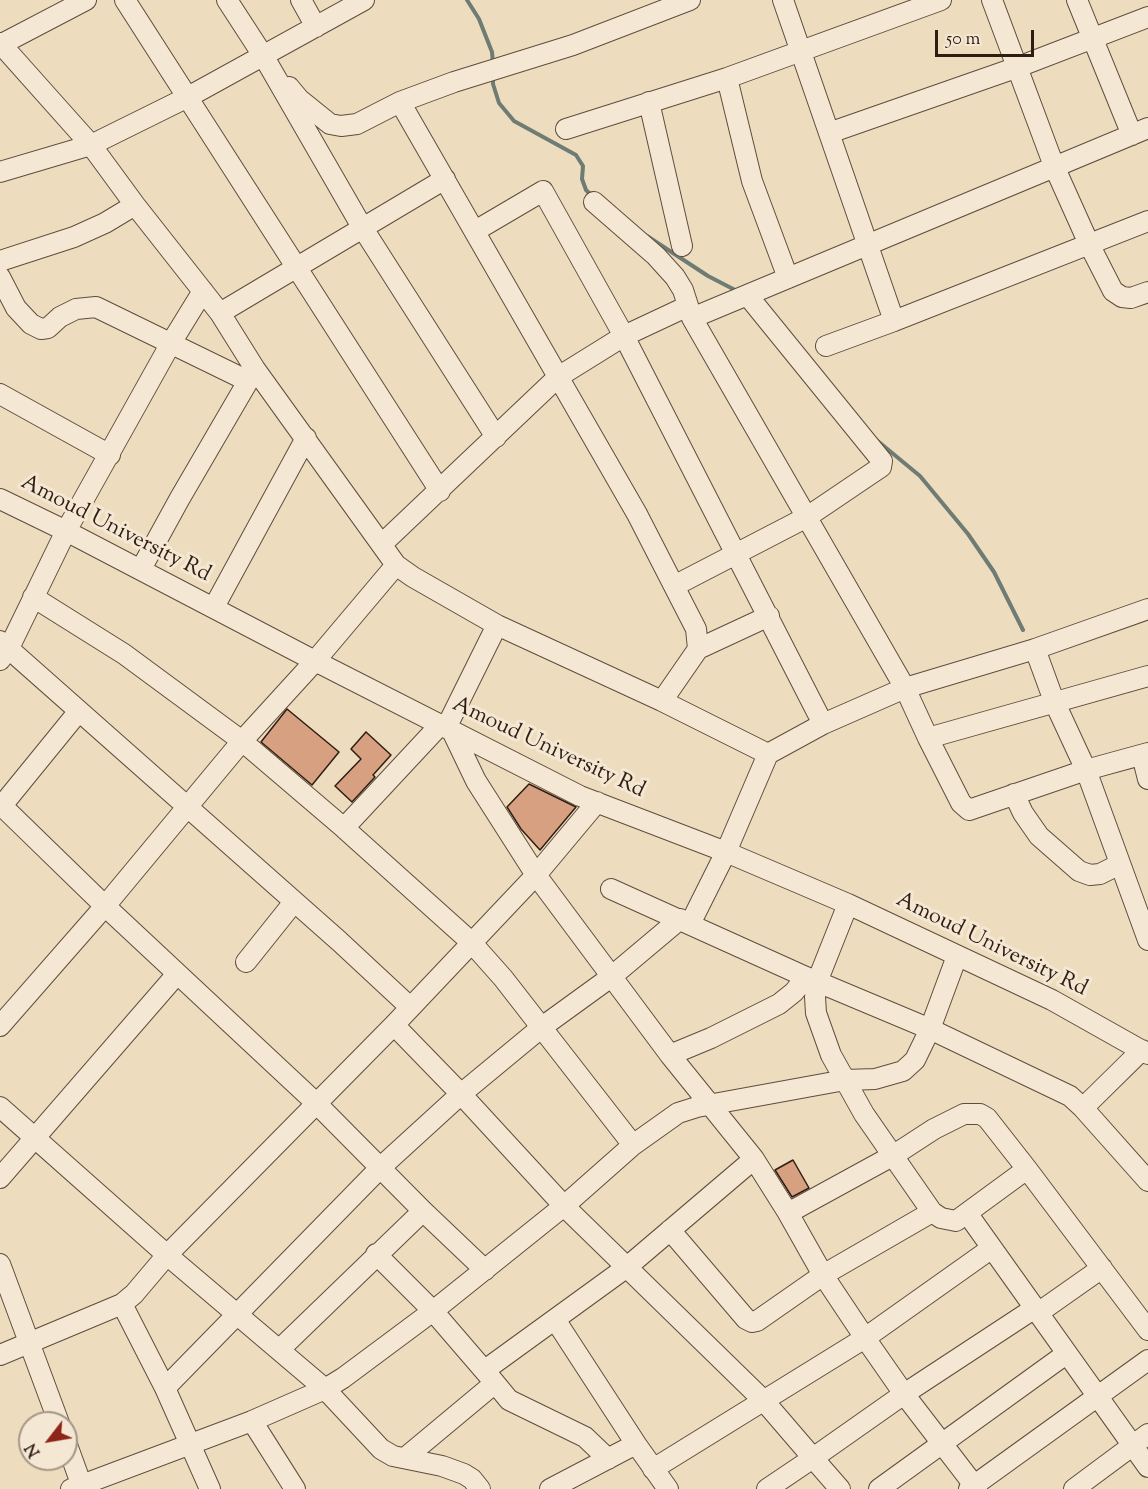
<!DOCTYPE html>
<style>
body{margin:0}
#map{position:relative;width:1148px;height:1489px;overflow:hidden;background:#eedcbf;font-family:"Sorts Mill Goudy",serif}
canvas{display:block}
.north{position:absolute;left:18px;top:1411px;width:60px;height:60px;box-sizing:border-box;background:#f4e8d5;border:2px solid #a59787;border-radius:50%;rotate:239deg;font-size:16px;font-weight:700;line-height:24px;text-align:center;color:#2f1d12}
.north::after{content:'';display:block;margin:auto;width:21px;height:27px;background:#8f2418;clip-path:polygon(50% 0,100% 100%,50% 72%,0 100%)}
.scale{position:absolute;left:935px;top:30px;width:99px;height:27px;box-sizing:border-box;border:3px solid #2f1d12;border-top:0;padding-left:8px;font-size:18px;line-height:21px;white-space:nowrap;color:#2f1d12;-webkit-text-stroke:4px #f4e8d5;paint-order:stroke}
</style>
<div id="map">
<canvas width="1148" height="1489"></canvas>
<div class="north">N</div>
<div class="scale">50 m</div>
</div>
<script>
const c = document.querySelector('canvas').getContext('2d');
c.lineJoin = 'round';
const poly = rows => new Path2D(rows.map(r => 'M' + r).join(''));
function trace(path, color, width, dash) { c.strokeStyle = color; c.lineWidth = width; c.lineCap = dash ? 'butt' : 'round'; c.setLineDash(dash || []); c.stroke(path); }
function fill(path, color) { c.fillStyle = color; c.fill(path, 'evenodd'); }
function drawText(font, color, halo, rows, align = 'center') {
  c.font = font + ' "Sorts Mill Goudy",serif'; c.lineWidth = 6; c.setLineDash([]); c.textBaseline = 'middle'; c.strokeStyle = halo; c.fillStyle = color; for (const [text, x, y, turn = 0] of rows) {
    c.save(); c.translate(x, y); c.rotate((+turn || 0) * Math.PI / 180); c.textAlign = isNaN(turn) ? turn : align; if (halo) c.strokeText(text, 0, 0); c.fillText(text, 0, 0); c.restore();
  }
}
const stream = poly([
 [467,0,479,19,492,52,493,64],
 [493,75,493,84,499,103,514,121,576,155,583,166,582,179,586,190,592,196],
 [647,236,708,276,737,291],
 [874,438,920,476,968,534,994,572,1023,630]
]);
const building = poly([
 [287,709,339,752,312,785,261,742,287,709],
 [366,732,391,755,373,775,375,777,352,802,335,786,361,759,351,749,366,732],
 [529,784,576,807,540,850,521,829,507,807,529,784],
 [793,1160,809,1188,792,1197,775,1170,793,1160]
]);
const minor = poly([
 [125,0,440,491],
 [227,0,264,57,362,227,496,437],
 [301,0,316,27],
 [783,0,894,321],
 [992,0,1054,166,1089,244,1113,291,1122,297,1131,298,1148,292],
 [1077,0,1132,135],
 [0,43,91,145,135,205,220,313,255,369,396,565,413,577,497,625,662,701,768,754],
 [0,45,86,0],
 [289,87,299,99,330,124,341,126,357,124,400,102,454,82,573,45,690,0],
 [400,102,637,514,696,629,698,649],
 [649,102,682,246],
 [566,129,727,78],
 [829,133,1018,67,1148,17],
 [0,172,91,145,188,97,364,0],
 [594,202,656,256,675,277,683,290,692,318,905,688,928,738,961,803,969,810,1086,770,1148,753],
 [475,231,543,191,624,336,823,724],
 [0,261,74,237,105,223,135,205],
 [0,277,16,308,31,324,41,329,48,328,60,317,76,309,96,307,248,381],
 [788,278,752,181,727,78,941,0],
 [220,313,445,179],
 [692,318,1148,128],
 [826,346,894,321,1148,221],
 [0,394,110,455],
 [0,499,66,531,315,661,580,796,726,852,848,904,1052,1000,1148,1054],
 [382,544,558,377,624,336,688,306],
 [141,569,180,498,254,371],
 [674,586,807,517,881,467,882,461,748,296],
 [33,597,124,654,242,741,344,828,471,942,503,978,633,1145],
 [214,607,306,438],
 [0,641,339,941,410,1007],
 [1035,649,1054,701,1086,770,1148,940],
 [0,660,9,648,66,531,171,343,203,291],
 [662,701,698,649,769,616],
 [446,728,497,625],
 [452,731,476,781,536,875,670,1055,754,1159,788,1213,823,1275,865,1338,904,1394,977,1489],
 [928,738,1148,676],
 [1142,755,1148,779],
 [1014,794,1023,813,1039,836,1079,871,1090,875,1100,874,1120,864],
 [0,804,105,906,316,1103,423,1211,485,1270],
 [0,808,79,711],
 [344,828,440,725],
 [611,889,806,977,930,1029,1070,1096,1083,1108,1148,1181],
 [848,904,817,982,815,997,816,1013,831,1055,864,1114,932,1212,941,1218,956,1221,1027,1169],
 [690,924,726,852,768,754,823,724,905,688,1035,649,1148,609],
 [246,962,294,902],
 [394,1025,461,1094,564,1206,764,1401,813,1458,904,1394,1035,1308],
 [0,1026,105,906,242,741,315,661,396,565],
 [670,1055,711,1038,779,1004,794,992,806,977],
 [0,1107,167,1255,325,1389,381,1449,393,1456,442,1466,464,1474,472,1479,480,1489],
 [1083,1108,1142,1050],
 [0,1178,177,974],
 [788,1213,894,1155,934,1129,964,1114,980,1114,987,1118,1027,1169,1148,1330],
 [967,1213,1148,1467],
 [670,1230,746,1319,752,1322,757,1321,823,1275,932,1212],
 [376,1254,433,1311,495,1383,405,1458],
 [0,1264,59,1423],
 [122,1304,165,1388,210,1489],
 [1038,1313,1102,1268],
 [556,1321,636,1444,668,1489],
 [279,1350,423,1211],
 [0,1355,122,1304,134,1294,167,1255,394,1025,536,875,597,802],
 [485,1370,627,1267,754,1159],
 [495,1383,509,1400,585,1437,608,1459],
 [165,1388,381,1167,461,1094,542,1027,611,977,680,919],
 [252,1421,295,1489],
 [66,1442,83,1489],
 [653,1469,865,1338,992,1248],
 [71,1489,252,1421,325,1389,343,1378,433,1311,564,1206,633,1145,678,1113,697,1107,845,1080,875,1079,903,1071,915,1060,930,1029,957,956],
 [550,1489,636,1444],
 [767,1489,813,1458,840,1489],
 [879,1489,1066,1354],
 [969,1489,1148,1360],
 [1074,1489,1148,1434]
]);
const streetNames = [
 ["Amoud University Rd",115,530,27],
 ["Amoud University Rd",548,749,25],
 ["Amoud University Rd",991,946,26]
];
trace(stream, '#6f7c73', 4);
fill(building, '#d7a181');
trace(building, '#2f1d12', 1.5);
trace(minor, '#5f4d3d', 22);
trace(minor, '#f4e8d5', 20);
drawText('22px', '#2f1d12', '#f4e8d5', streetNames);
</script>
